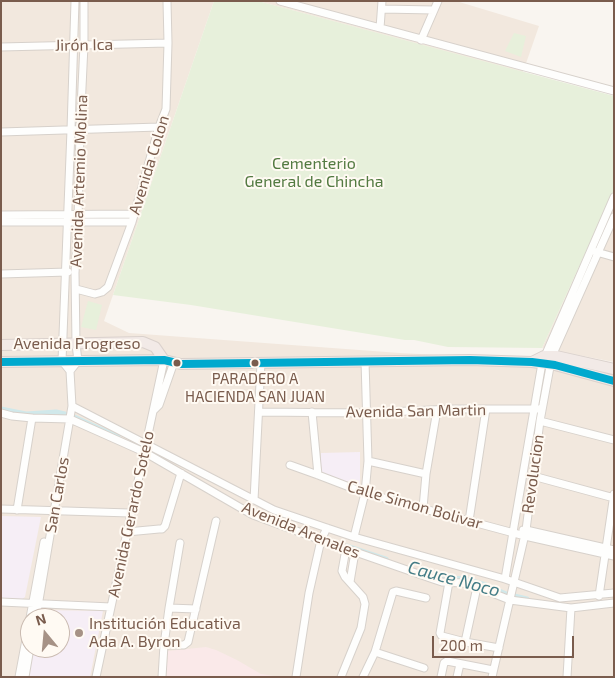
<!DOCTYPE html>
<meta charset="utf-8">
<style>
body{margin:0}
#map{position:relative;width:615px;height:678px;overflow:hidden;background:#f9f5f0;font-family:"Exo 2",sans-serif}
canvas{display:block}
.frame{position:absolute;inset:0;border:2px solid #7a5c4d;pointer-events:none}
.north{position:absolute;left:20px;top:608px;width:50px;height:50px;box-sizing:border-box;background:#fffaf3;border:1px solid #cabbb1;border-radius:50%;rotate:343deg;font-size:14px;font-weight:700;line-height:20px;text-align:center;color:#7a5c4d}
.north::after{content:'';display:block;margin:auto;width:18px;height:22px;background:#a69286;clip-path:polygon(50% 0,100% 100%,50% 72%,0 100%)}
.scale{position:absolute;left:432px;top:636px;width:142px;height:22px;box-sizing:border-box;border:2px solid #7a5c4d;border-top:0;padding-left:6px;font-size:15px;line-height:18px;white-space:nowrap;color:#7a5c4d;-webkit-text-stroke:4px #fffaf3;paint-order:stroke}
</style>
<div id="map">
<canvas width="615" height="678"></canvas>
<div class="frame"></div>
<div class="north">N</div>
<div class="scale">200 m</div>
</div>
<script>
const c = document.querySelector('canvas').getContext('2d');
c.lineJoin = 'round';
function fill(path, color) { c.fillStyle = color; c.fill(path, 'evenodd'); }
const poly = rows => new Path2D(rows.map(r => 'M' + r).join(''));
function trace(path, color, width, dash) { c.strokeStyle = color; c.lineWidth = width; c.lineCap = dash ? 'butt' : 'round'; c.setLineDash(dash || []); c.stroke(path); }
function drawText(font, color, halo, rows, align = 'center') {
  c.font = font + ' "Exo 2",sans-serif'; c.lineWidth = 4; c.setLineDash([]); c.textBaseline = 'middle'; c.strokeStyle = halo; c.fillStyle = color; for (const [text, x, y, turn = 0] of rows) {
    c.save(); c.translate(x, y); c.rotate((+turn || 0) * Math.PI / 180); c.textAlign = isNaN(turn) ? turn : align; if (halo) c.strokeText(text, 0, 0); c.fillText(text, 0, 0); c.restore();
  }
}
const residential = poly([
 [1,1,214,1,104,321,129,333,400,353,557,361,614,377,614,677,1,677],
 [30,618,60,618,60,648,30,648],
 [258,1,456,1,539,26,523,72],
 [614,190,614,362,542,348]
]);
const education = poly([
 [360,452,360,486,357,487,321,473,321,453],
 [1,516,41,517,25,597,21,600,1,599],
 [39,610,103,611,90,677,27,677,32,648,60,648,60,618,38,618]
]);
const medical = poly([
 [206,647,216,650,237,660,261,674,280,677,166,677,168,651]
]);
const green = poly([
 [214,1,258,1,614,96,614,190,542,348,448,347,414,340,405,340,191,305,113,295],
 [514,33,526,36,521,57,505,51],
 [88,301,102,305,96,330,81,327]
]);
const canal = poly([
 [1,409,26,414,56,412,65,414],
 [72,416,118,437],
 [347,546,386,559],
 [436,577,465,579,486,585,506,594,527,599]
]);
const minor = poly([
 [280,1,614,91],
 [382,9,434,10],
 [380,28,382,1],
 [421,40,438,1],
 [1,47,168,43],
 [1,132,159,127],
 [1,215,134,214],
 [1,222,132,222],
 [593,251,614,257],
 [1,274,68,272],
 [76,289,95,294,102,292,108,287,132,222,159,127,166,109,168,43,167,1],
 [70,371,78,361,76,344,75,273,78,221,80,130,84,45,84,1],
 [72,406,274,510,327,528,354,537,505,579,560,598,614,593],
 [154,410,159,405,174,362],
 [259,412,367,413,452,409,539,409],
 [312,412,318,475],
 [1,413,12,416,32,418,70,419,144,452,253,515,321,540,433,579,442,582,463,583,472,585,510,600,571,608,614,603],
 [540,421,614,440],
 [368,461,426,474],
 [290,465,318,475,365,493,525,536,614,556],
 [533,476,614,498],
 [254,500,261,363],
 [423,508,426,474,437,410],
 [1,509,130,513],
 [17,510,32,418],
 [469,521,486,409],
 [523,530,526,530,614,550],
 [127,532,159,529,162,529,165,526,181,473],
 [354,537,365,493,368,461,365,361],
 [505,579,542,363,614,197],
 [350,582,355,552],
 [449,582,440,633,441,635,442,636,465,642,499,648],
 [599,596,614,494],
 [1,602,111,607],
 [169,608,196,609],
 [30,618,44,542],
 [36,618,72,406,70,371,62,361,71,130,75,1],
 [465,642,477,587],
 [164,645,184,645,188,642,216,521],
 [375,652,424,668],
 [19,677,30,618],
 [25,677,30,648],
 [96,677,164,360],
 [162,677,164,645,169,608,180,543],
 [296,677,309,593,321,540,327,528],
 [341,677,361,628,365,604,363,597,345,577,342,571,346,549],
 [363,677,375,652,393,592,396,591,426,598],
 [441,677,444,663,447,661,493,670],
 [457,677,460,664],
 [492,677,526,530,540,421,552,356,614,217],
 [567,677,571,608]
]);
const highway = poly([
 [1,345,143,342,155,347,164,360],
 [1,362,164,360,181,364,470,360,532,362,555,365,614,381],
 [532,362,544,356,556,356,614,369]
]);
const bus1 = poly([
 [1,362,164,360,181,364,470,360,532,362,555,365,614,381]
]);
const markers = [
 [177,363,4.5,"#7a5c4d"],
 [255,363,4.5,"#7a5c4d"],
 [79,633,5,"#a69286"]
];
const busNames = [
 ["PARADERO A",255,379],
 ["HACIENDA SAN JUAN",255,397]
];
const streetNames = [
 ["Jirón Ica",84,45,-1],
 ["Avenida Colon",149,165,-73],
 ["Avenida Artemio Molina",79,181,-88],
 ["Avenida Progreso",77,344],
 ["Avenida San Martin",416,411,-1],
 ["Revolucion",533,474,-82],
 ["San Carlos",57,495,-80],
 ["Calle Simon Bolivar",415,505,16],
 ["Avenida Gerardo Sotelo",131,514,-78],
 ["Avenida Arenales",301,530,22]
];
const parkNames = [
 ["Cementerio",314,164],
 ["General de Chincha",314,182]
];
const poiNames = [
 ["Institución Educativa",89,624],
 ["Ada A. Byron",89,642]
];
const waterNames = [
 ["Cauce Noco",454,579,15]
];
fill(residential, '#f2e8de');
fill(education, '#f6eef6');
fill(medical, '#fae9e9');
fill(green, '#e7f0db');
trace(canal, '#d0e8ea', 5);
trace(minor, '#d7d1cb', 9);
trace(highway, '#dad1cc', 12);
trace(minor, '#fefefd', 7);
trace(highway, '#f2eae7', 10);
trace(bus1, '#00a9ce', 8);
for (const [x, y, r, color] of markers) { const dot = new Path2D(); dot.arc(x, y, r, 0, 2 * Math.PI); c.fillStyle = color; c.fill(dot); trace(dot, '#fffaf3', 2); }
drawText('15px', '#7a5c4d', '#fffaf3', busNames);
drawText('16px', '#7a5c4d', '#fffaf3', streetNames);
drawText('16px', '#537a41', '#fffaf3', parkNames);
drawText('16px', '#7a5c4d', '#fffaf3', poiNames, 'left');
drawText('italic 18px', '#437c86', '#fffaf3', waterNames);
</script>
